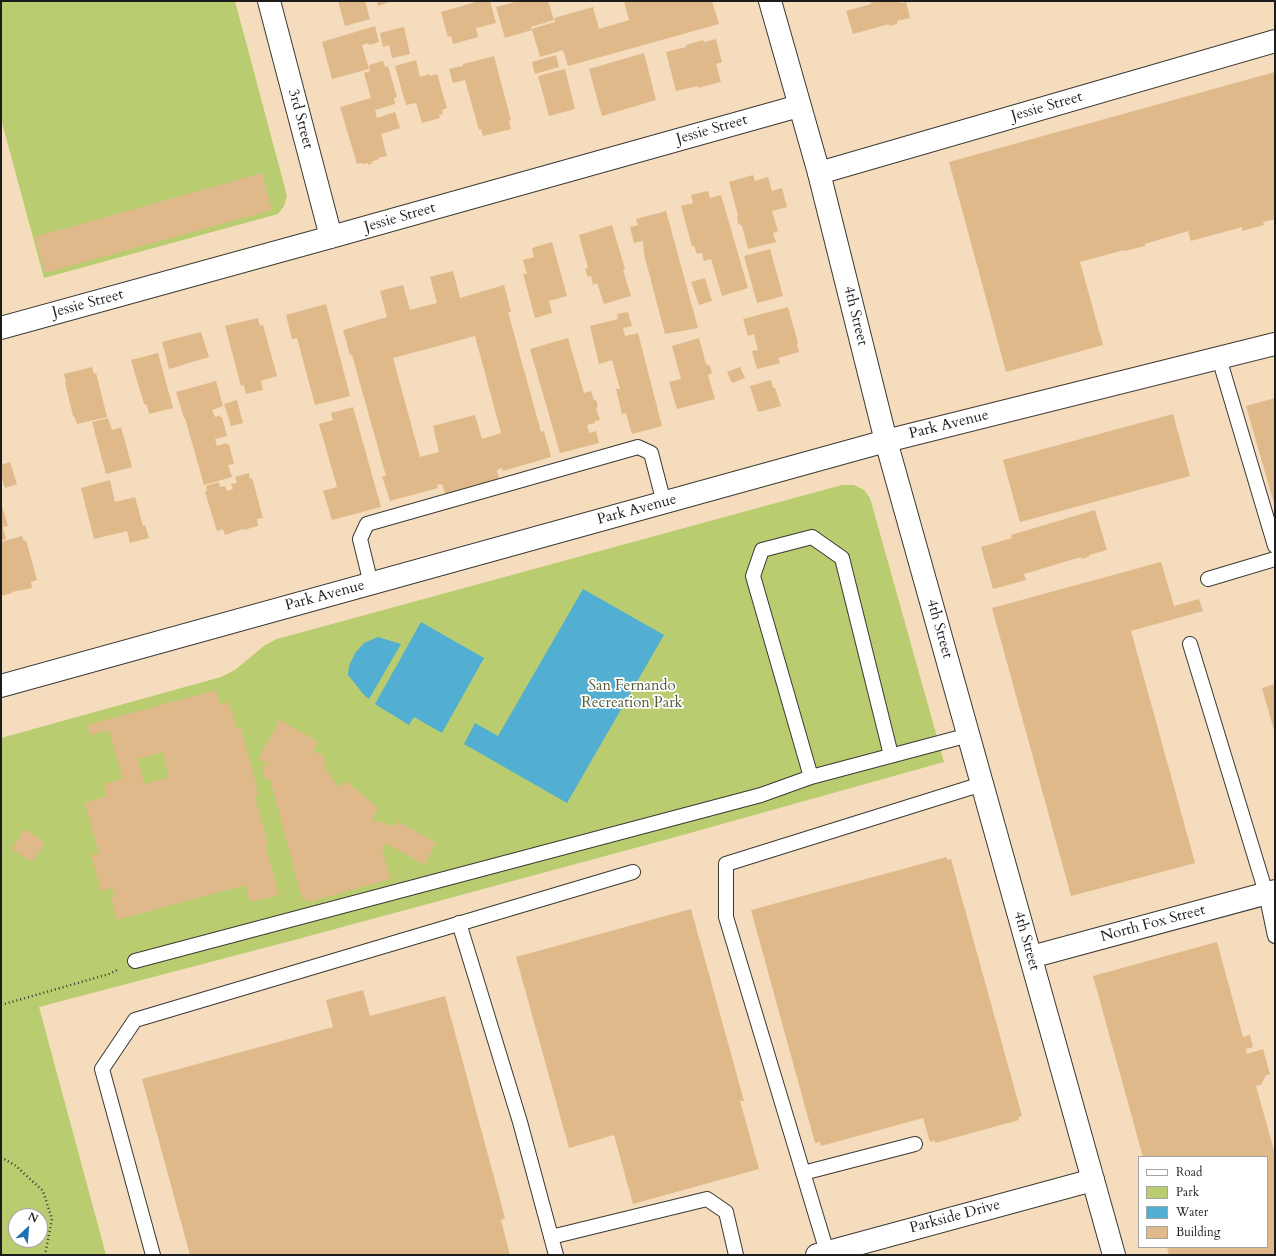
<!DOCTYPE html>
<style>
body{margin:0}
#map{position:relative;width:1276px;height:1256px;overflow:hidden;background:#f4dcbd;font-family:Cardo,serif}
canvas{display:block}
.frame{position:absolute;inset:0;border:2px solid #1c1c1c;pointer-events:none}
.legend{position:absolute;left:1138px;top:1156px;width:130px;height:92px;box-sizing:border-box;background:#fff;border:1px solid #a4a4a4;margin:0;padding:5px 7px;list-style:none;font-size:12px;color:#1c1c1c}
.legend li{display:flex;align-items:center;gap:8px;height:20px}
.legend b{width:20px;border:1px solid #a4a4a4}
.north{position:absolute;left:8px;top:1208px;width:40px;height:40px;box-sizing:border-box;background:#fff;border:1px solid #a4a4a4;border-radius:50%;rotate:26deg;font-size:11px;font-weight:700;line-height:16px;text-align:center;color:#1c1c1c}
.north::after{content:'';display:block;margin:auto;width:14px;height:18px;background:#1f6fb2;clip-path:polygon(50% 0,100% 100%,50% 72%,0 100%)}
</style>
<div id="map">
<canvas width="1276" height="1256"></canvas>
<div class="frame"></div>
<ul class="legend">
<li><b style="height:5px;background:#fff"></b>Road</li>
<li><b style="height:11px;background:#bacc70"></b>Park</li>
<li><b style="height:11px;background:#52afd1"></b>Water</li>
<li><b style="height:11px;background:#dfb98a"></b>Building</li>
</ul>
<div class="north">N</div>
</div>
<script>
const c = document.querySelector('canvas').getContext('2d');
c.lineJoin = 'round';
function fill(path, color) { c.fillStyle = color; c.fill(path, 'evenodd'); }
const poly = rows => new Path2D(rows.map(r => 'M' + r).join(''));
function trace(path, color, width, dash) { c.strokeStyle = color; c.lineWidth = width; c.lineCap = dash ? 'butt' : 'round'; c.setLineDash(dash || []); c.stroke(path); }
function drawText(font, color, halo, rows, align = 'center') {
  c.font = font + ' Cardo,serif'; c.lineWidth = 3.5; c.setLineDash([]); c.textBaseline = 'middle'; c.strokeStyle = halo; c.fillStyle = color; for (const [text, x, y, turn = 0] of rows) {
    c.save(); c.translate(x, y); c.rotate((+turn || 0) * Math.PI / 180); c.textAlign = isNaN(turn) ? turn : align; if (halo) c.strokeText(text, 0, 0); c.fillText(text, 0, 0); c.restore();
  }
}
const green = poly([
 [1,1,235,1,287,196,284,206,278,214,44,278,1,119],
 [842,485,854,485,864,490,870,498,944,762,672,838,298,939,39,1007,106,1255,1,1255,1,738,221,677,235,670,265,645,277,639],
 [16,1216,40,1216,40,1240,16,1240]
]);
const water = poly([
 [583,589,664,635,567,803,464,744,475,723,498,736],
 [421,622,484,658,442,733,414,717,409,725,375,704],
 [378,637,401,644,369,699,364,695,348,675,349,666,355,653,364,643]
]);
const building = poly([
 [338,1,365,1,370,19,345,26],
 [377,1,389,1,389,2,378,6],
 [479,1,490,1,496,23,476,28,478,37,453,44,451,36,448,37,441,12],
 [515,1,548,1,554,20,531,27,531,29,555,22,554,18,593,7,599,29,629,20,624,1,712,1,719,24,568,66,563,50,540,57,532,30,505,38,496,7,515,2],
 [876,1,900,1,901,3,906,2,910,18,897,21,897,24,889,26,889,24,853,34,846,11,871,4,870,3],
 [375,26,379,42,369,45,368,43,362,45,369,69,332,79,322,42],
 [404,27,410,54,392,58,389,45,383,47,380,33],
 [716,39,722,62,716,64,721,82,698,88,698,86,676,91,666,52,686,47,686,45,703,40,704,42],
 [644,53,656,100,602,116,589,69],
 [556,55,559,67,535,74,532,62],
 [494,56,511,120,509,121,511,129,483,136,481,129,479,130,465,80,453,83,449,69,463,66,463,64],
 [416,60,420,77,430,74,430,76,437,74,447,108,442,110,443,114,439,115,440,118,422,123,416,103,406,105,395,66],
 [383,61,385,67,388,66,397,97,394,98,395,104,375,110,377,118,395,112,400,128,381,134,387,156,378,158,378,160,372,161,373,163,368,165,368,163,362,164,361,163,357,164,340,107,371,98,364,73,370,71,369,65],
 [565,69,575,109,549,116,538,76],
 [1275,72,1275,219,1263,222,1264,225,1242,231,1242,227,1191,241,1188,231,1145,244,1145,246,1124,251,1124,250,1080,262,1103,345,1006,372,949,162],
 [262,173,272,210,45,273,35,237],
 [753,175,755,181,768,177,772,191,782,188,787,207,772,211,778,231,773,233,776,242,748,249,742,226,738,223,737,217,738,215,729,182],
 [708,191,710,198,721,195,748,288,722,296,711,259,704,261,702,253,697,254,694,246,692,246,681,206,693,203,691,195],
 [666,211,698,328,665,334,644,254,643,241,634,243,630,227,638,225,636,219],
 [612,225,625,269,623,270,631,296,604,304,597,283,593,285,591,276,588,277,585,269,588,268,579,235],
 [552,242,567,296,549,301,552,313,535,318,523,274,527,274,523,260,534,257,532,248],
 [770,249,783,296,757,303,744,256],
 [453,271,460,298,504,285,511,312,508,312,541,432,544,431,551,457,503,471,502,468,497,470,499,479,445,494,442,484,437,485,438,488,390,501,382,476,386,476,352,355,350,355,343,330,387,317,380,291,403,285,410,310,437,303,430,277],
 [475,336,501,433,482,439,475,415,433,426,439,452,420,457,393,358],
 [705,278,712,301,699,305,691,282],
 [326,304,350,396,315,405,297,338,292,339,286,315],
 [788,307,798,343,797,344,799,352,778,358,780,363,757,369,752,351,758,350,754,334,748,336,743,319],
 [628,312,632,326,623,328,625,336,638,333,662,426,632,434,626,413,622,414,616,389,620,389,612,360,599,364,590,326,618,319,617,314],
 [258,318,260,326,263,325,277,376,261,381,263,390,246,394,244,385,241,386,225,326],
 [201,332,209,357,169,369,162,342],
 [568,338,584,393,591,391,594,400,596,400,598,406,596,408,600,420,595,421,595,423,587,425,589,433,596,431,599,443,560,453,530,349],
 [699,338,706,364,710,366,712,373,708,375,715,399,677,409,669,382,681,379,672,346],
 [158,353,173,408,149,414,147,405,144,404,131,360],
 [92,367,94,374,96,373,107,417,77,424,74,416,73,416,65,382,66,382,64,374],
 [740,367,745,378,732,383,727,372],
 [771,380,773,388,775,388,781,406,758,412,750,386],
 [216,381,223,406,212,410,215,417,220,415,220,417,222,417,227,436,215,439,217,446,227,443,227,445,229,444,234,464,228,465,232,477,204,485,185,418,184,418,176,392],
 [1275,398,1275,507,1246,406],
 [237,400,243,423,231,426,224,404],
 [353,407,381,507,332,520,323,491,337,487,319,424,333,420,331,413],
 [1173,414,1190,476,1020,522,1003,460],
 [108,418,112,430,121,427,132,467,106,474,92,422],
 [10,462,17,484,5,488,1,476,1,465],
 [249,473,250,479,252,478,263,518,257,519,258,525,258,526,244,530,243,529,225,535,223,529,217,531,205,492,207,491,206,486,219,482,220,487,225,486,227,491,233,489,231,484,237,483,235,477],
 [110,480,115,502,135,497,143,526,145,525,149,538,130,543,127,531,94,539,81,488],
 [1,506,2,506,8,526,3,527,6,539,1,541],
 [1095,510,1107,550,1089,555,1089,557,1081,559,1081,557,1024,574,1026,580,993,589,981,547,1012,538,1011,535],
 [22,536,24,541,26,540,37,580,31,582,32,588,12,592,12,593,1,596,1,542],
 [1161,562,1174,606,1199,599,1203,611,1131,631,1195,863,1071,896,992,608],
 [1275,684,1275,734,1262,688],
 [216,690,220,705,229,702,237,729,241,728,259,795,255,796,268,844,265,845,279,895,250,902,245,885,117,920,111,898,115,897,112,888,101,891,91,855,99,853,85,803,107,796,104,784,123,779,109,730,90,735,87,725],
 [163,752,169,777,144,784,138,759],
 [280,720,318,742,312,754,319,752,320,755,323,754,327,766,324,767,325,770,326,769,338,787,346,781,378,808,372,820,395,826,398,821,436,843,424,865,386,843,382,849,391,879,309,902,302,898,270,779,266,780,262,767,270,765,258,759],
 [25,829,45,843,32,862,12,849],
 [947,857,947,860,951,859,1022,1116,1018,1117,1019,1120,935,1143,935,1140,930,1142,923,1118,821,1146,820,1142,815,1143,751,910],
 [691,909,744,1101,740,1101,759,1169,633,1204,614,1135,569,1148,516,957],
 [1217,942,1243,1037,1250,1035,1253,1047,1246,1049,1247,1054,1263,1049,1270,1074,1266,1075,1261,1085,1256,1086,1275,1154,1275,1255,1169,1255,1167,1247,1267,1247,1267,1157,1143,1157,1093,976],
 [363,990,370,1016,445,996,505,1218,501,1220,510,1255,190,1255,142,1079,333,1027,326,1000]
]);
const path = poly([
 [1,1005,109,974,117,970],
 [1,1157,16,1166,43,1191,52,1219,45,1255]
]);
const service = poly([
 [1219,358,1275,546],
 [1208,579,1275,559],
 [371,584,360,539,367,524,638,447,651,453,664,503],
 [1190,644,1266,893,1275,936],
 [811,777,753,576,762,550,812,537,842,558,891,755],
 [459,923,520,1122,556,1255],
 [135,961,761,795,811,777,969,735],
 [803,1173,915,1144],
 [551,1237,707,1199,726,1212,736,1255],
 [827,1252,726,917,726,864,982,784],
 [153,1255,102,1069,135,1020,633,872]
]);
const minor = poly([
 [269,1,331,237],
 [819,173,1275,41],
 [1,328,331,237,799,106],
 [1,686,886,441,1275,344],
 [1031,957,1275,891],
 [817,1255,1093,1180]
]);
const tertiary = poly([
 [770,1,819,173,886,441,1114,1255]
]);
const streetNames = [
 ["Jessie Street",1047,107,-16],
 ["3rd Street",300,119,75],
 ["Jessie Street",712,130,-16],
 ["Jessie Street",400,218,-16],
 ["Jessie Street",88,304,-15],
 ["4th Street",855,316,76],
 ["Park Avenue",949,425,-14],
 ["Park Avenue",637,510,-15],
 ["Park Avenue",325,596,-15],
 ["4th Street",939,629,74],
 ["North Fox Street",1153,924,-15],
 ["4th Street",1026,941,74],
 ["Parkside Drive",955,1217,-15]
];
const parkNames = [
 ["San Fernando",632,687],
 ["Recreation Park",632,704]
];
fill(green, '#bacc70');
fill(water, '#52afd1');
fill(building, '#dfb98a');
trace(service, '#3c3934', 16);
trace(minor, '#3c3934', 24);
trace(tertiary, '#3c3934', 24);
trace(path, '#3c3934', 2.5, [1, 3]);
trace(service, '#fff', 14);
trace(minor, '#fff', 22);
trace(tertiary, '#fff', 22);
drawText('15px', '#1c1c1c', '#fff', streetNames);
drawText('15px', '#535a39', '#fff', parkNames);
</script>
